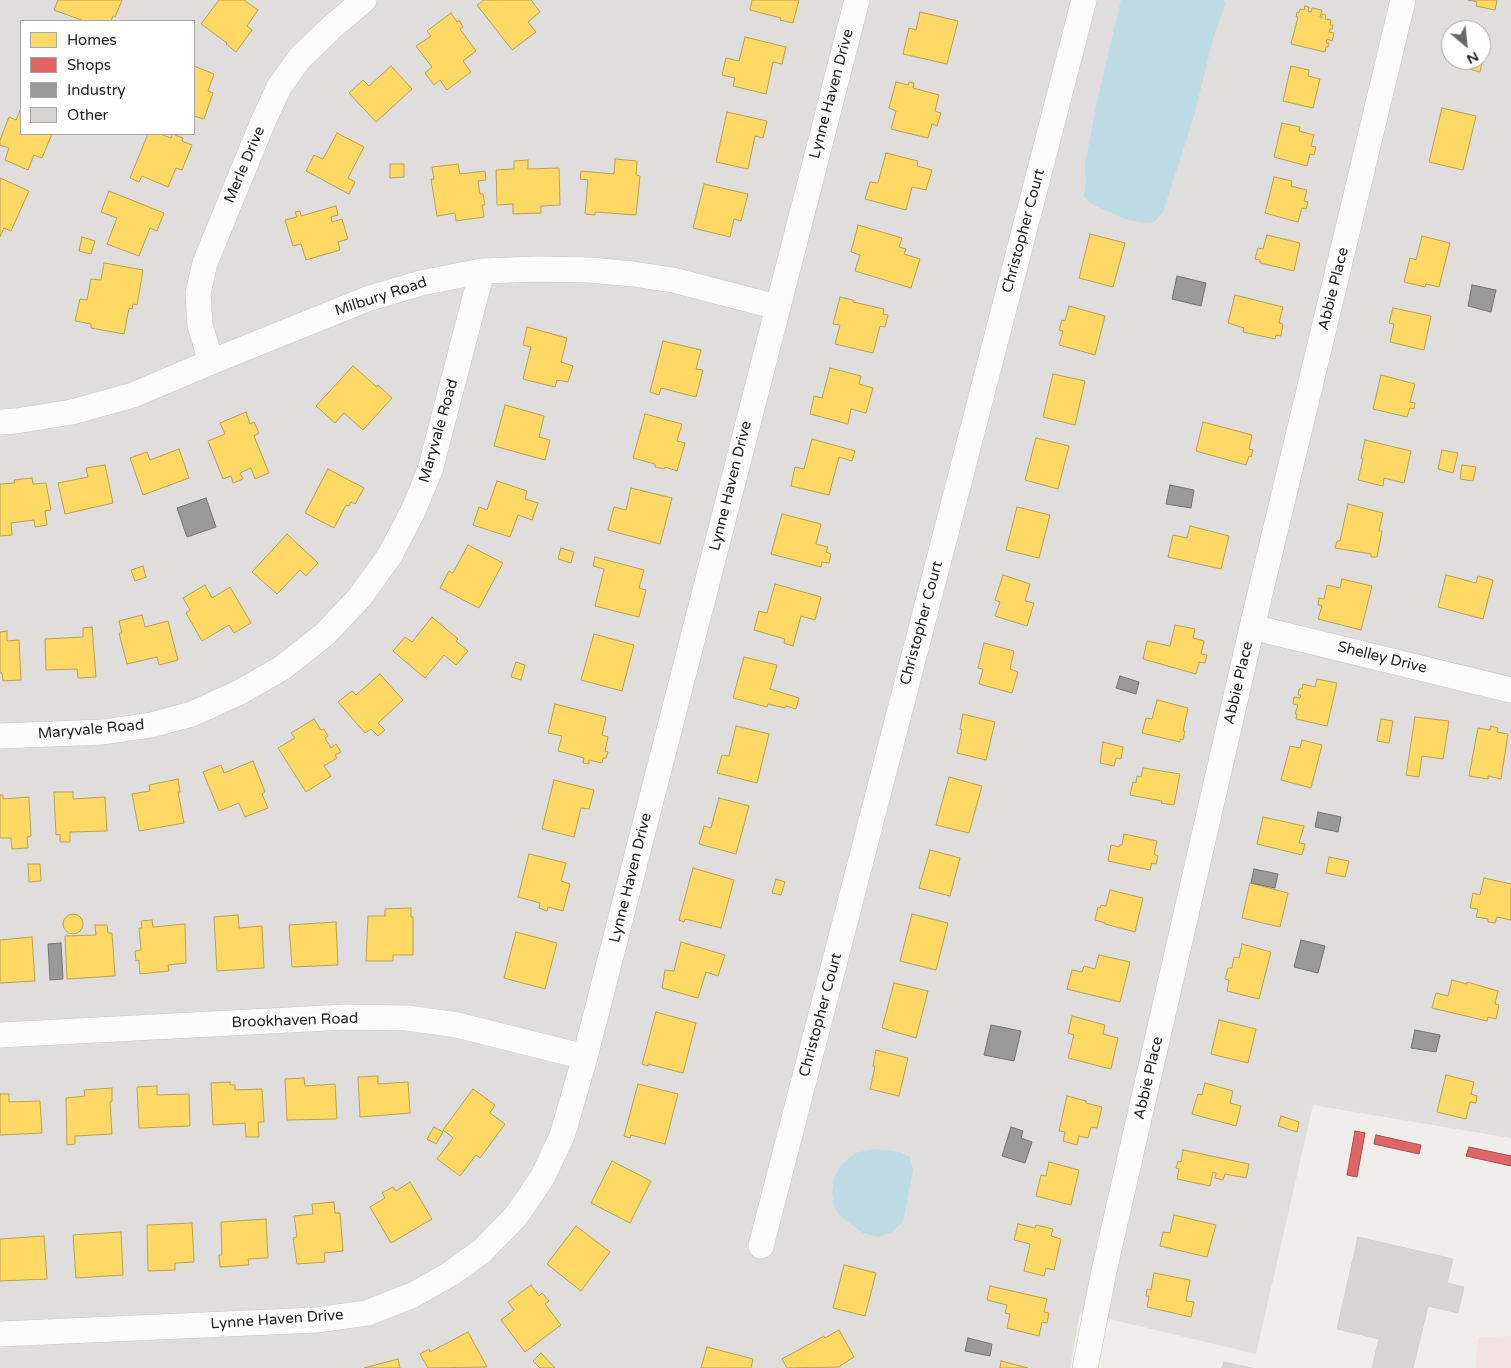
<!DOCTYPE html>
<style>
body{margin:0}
#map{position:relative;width:1511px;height:1368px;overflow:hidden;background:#f0eeeb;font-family:"Varela Round",sans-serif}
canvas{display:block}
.legend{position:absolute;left:20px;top:20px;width:175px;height:115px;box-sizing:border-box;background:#fff;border:1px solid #a7a7a7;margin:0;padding:6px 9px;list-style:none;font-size:15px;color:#222}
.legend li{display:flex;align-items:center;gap:10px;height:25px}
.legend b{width:25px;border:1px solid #a7a7a7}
.north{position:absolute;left:1441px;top:20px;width:50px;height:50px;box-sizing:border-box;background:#fff;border:1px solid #a7a7a7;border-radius:50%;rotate:152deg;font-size:14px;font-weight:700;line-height:20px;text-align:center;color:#222}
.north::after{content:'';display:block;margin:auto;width:18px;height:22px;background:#6a6968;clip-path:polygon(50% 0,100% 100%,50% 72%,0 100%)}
</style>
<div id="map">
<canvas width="1511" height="1368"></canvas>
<ul class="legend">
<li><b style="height:14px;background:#ffd966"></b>Homes</li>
<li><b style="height:14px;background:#e06666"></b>Shops</li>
<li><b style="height:14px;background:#999"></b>Industry</li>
<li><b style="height:14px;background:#d7d4d2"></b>Other</li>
</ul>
<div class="north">N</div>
</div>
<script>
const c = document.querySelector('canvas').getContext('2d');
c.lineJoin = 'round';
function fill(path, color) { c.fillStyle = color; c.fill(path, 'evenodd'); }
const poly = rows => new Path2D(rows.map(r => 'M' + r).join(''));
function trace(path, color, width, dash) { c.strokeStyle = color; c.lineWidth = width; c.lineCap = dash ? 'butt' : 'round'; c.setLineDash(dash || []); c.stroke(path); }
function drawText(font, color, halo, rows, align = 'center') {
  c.font = font + ' "Varela Round",sans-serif'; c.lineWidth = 5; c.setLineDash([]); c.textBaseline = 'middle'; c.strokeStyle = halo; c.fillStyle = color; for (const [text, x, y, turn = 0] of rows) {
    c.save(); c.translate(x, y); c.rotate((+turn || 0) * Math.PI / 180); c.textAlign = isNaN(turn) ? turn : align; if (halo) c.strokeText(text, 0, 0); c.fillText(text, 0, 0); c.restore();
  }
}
const residential = poly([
 [0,0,1511,0,1511,1138,1313,1105,1256,1354,1080,1312,1070,1368,0,1368],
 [21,21,194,21,194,134,21,134],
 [1451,30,1481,30,1481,60,1451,60]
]);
const commercial = poly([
 [1511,1336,1511,1368,1476,1368,1478,1337]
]);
const water = poly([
 [1121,0,1224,0,1225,5,1214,35,1194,116,1163,212,1154,222,1145,223,1125,219,1093,205,1084,197,1086,181,1085,164,1098,97],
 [875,1149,900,1152,910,1157,913,1170,903,1222,892,1232,878,1237,863,1233,844,1219,835,1209,832,1194,834,1178,840,1166,855,1153]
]);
const homes = poly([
 [58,0,122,0,115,17,113,16,111,21,84,21,54,10,58,0],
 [219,0,244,0,258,10,247,26,252,30,236,52,226,44,227,43,201,24,219,0],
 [484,0,531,0,540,12,528,22,536,32,512,50,477,5,484,0],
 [752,0,799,0,793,23,780,20,781,18,750,10,752,0],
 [1468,0,1497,0,1495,10,1476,6,1477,2,1468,0],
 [1305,6,1309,7,1308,11,1311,12,1312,8,1322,10,1320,17,1322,18,1322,14,1326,15,1325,19,1331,20,1330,25,1333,25,1332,29,1330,29,1329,32,1334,33,1332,41,1327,39,1326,43,1329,43,1328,47,1326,47,1325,52,1291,44,1298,17,1296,17,1297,12,1299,13,1300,9,1304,10,1305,6],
 [920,12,958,21,947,64,903,54,909,28,916,30,920,12],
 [451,13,457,22,459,20,463,27,460,29,476,51,463,61,471,72,447,90,440,80,434,85,425,73,432,67,416,46,431,36,427,31,451,13],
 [1481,35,1488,37,1480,72,1462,67,1463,63,1448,59,1451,47,1451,60,1481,60,1481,35],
 [745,37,786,47,782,64,773,62,766,94,733,86,735,78,722,75,726,58,739,61,745,37],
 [194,66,214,74,208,91,213,93,204,119,194,116,194,66],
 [391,66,412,89,376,122,349,93,363,80,369,86,391,66],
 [1291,66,1309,70,1308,76,1320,79,1313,108,1283,101,1291,66],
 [896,82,908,85,909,82,914,83,913,88,939,95,935,111,941,113,937,126,932,124,928,138,891,129,896,111,889,108,896,82],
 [21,108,21,134,52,134,42,158,34,155,28,170,5,160,9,148,0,145,0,140,9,117,16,120,21,108],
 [1442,108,1476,116,1463,170,1429,162,1442,108],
 [727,112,767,121,763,138,755,136,748,169,716,162,727,112],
 [1282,123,1300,127,1299,131,1314,135,1311,146,1316,147,1314,155,1310,154,1307,166,1274,157,1282,123],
 [337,133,364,147,348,178,355,182,349,194,306,171,314,155,323,159,337,133],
 [148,134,160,134,171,138,172,134,183,138,182,141,192,145,182,170,176,168,168,187,142,176,139,182,130,178,148,134],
 [886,153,918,161,917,166,932,170,926,190,912,187,906,210,865,199,870,182,878,183,886,153],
 [615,159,637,161,636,175,640,176,636,215,595,212,595,215,585,214,588,180,580,179,581,171,614,174,615,159],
 [528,160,528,169,559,168,560,205,541,206,541,213,513,214,513,204,497,205,496,170,514,169,514,161,528,160],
 [390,164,404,164,404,177,390,178,390,164],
 [458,164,460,174,485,171,486,180,478,181,480,194,483,194,485,205,482,205,484,217,456,221,455,213,437,216,431,179,434,179,432,167,458,164],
 [1274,177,1292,181,1291,186,1307,190,1304,201,1308,202,1306,209,1302,208,1298,222,1265,213,1274,177],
 [0,178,29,191,11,231,4,228,0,237,0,178],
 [704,184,748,194,741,221,734,219,730,237,693,228,704,184],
 [109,191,164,213,157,231,150,228,139,256,107,244,117,218,101,212,109,191],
 [336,206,338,215,331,217,332,222,342,219,348,239,338,242,340,250,306,260,301,244,293,246,285,220,297,217,295,212,300,211,301,216,336,206],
 [858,225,902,238,899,247,906,249,904,254,920,259,911,288,855,271,860,255,851,252,858,225],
 [1090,234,1125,243,1113,287,1079,278,1090,234],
 [1267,235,1300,243,1294,271,1260,263,1260,260,1255,259,1258,248,1263,249,1267,235],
 [1422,236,1450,243,1439,287,1426,284,1425,287,1404,282,1410,258,1416,260,1422,236],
 [82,237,95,241,91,254,79,251,82,237],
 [104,263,143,270,137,305,133,304,132,309,129,308,124,334,91,328,91,324,75,321,80,299,87,300,91,279,101,280,104,263],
 [1235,295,1283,307,1279,323,1283,324,1281,336,1276,335,1275,339,1243,332,1244,328,1228,323,1235,295],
 [840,297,853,300,853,302,884,309,883,314,888,315,885,327,880,326,873,353,835,344,840,325,833,324,840,297],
 [1069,306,1105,316,1095,355,1059,345,1063,331,1059,330,1062,320,1065,321,1069,306],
 [1393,308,1431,316,1424,350,1390,342,1394,324,1389,323,1393,308],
 [527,327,567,338,561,362,573,366,568,382,557,380,555,387,523,379,531,347,523,345,527,327],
 [663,341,701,350,696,369,703,370,696,397,661,388,659,395,650,392,663,341],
 [353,366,377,387,378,385,392,398,363,430,344,413,335,423,316,406,353,366],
 [830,368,861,376,859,384,873,388,866,413,851,409,848,424,810,414,814,396,822,398,830,368],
 [1053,374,1085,381,1075,425,1043,417,1053,374],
 [1381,375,1415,384,1410,402,1415,403,1414,409,1410,408,1407,417,1373,409,1381,375],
 [505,405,544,416,539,437,550,440,545,460,494,446,505,405],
 [246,412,250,424,254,422,259,433,254,436,269,473,255,479,251,468,240,473,243,479,233,483,231,476,223,479,208,441,225,434,220,423,246,412],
 [645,414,682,424,677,441,685,443,677,471,665,467,664,469,655,467,655,464,633,458,645,414],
 [1203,422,1252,435,1249,449,1253,450,1251,457,1249,456,1246,465,1196,451,1203,422],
 [1036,438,1069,446,1058,489,1025,480,1036,438],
 [812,439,855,451,852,461,839,457,829,495,791,486,795,467,804,469,812,439],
 [1365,440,1411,451,1404,483,1384,478,1383,486,1358,480,1363,459,1361,458,1365,440],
 [179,449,189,478,143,495,130,458,147,452,150,460,179,449],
 [1442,450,1458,453,1453,473,1438,469,1442,450],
 [105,465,113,503,65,514,58,483,88,477,86,468,105,465],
 [1462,465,1476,467,1473,481,1460,479,1462,465],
 [328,469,364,488,355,504,351,502,349,506,346,505,334,528,305,513,328,469],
 [32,478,33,484,46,483,51,510,45,511,47,525,35,527,34,520,11,523,12,535,0,536,0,484,15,483,14,480,32,478],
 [497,481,527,491,525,499,538,503,532,520,518,515,510,537,473,525,479,507,487,510,497,481],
 [631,488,672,498,660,544,608,530,614,507,626,510,631,488],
 [1348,504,1383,513,1379,531,1382,531,1377,557,1371,557,1371,554,1335,548,1337,541,1340,541,1348,504],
 [1017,507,1050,515,1039,558,1006,550,1017,507],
 [782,514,821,524,816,544,828,547,826,552,831,554,829,563,822,562,821,567,771,554,782,514],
 [1190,526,1229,536,1221,569,1168,557,1173,535,1187,538,1190,526],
 [287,534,318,563,306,576,300,570,277,594,252,572,287,534],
 [468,545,503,563,479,608,440,588,449,571,453,573,468,545],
 [561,548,574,552,571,563,558,559,561,548],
 [595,557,644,570,639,588,646,590,639,617,595,606,604,569,593,566,595,557],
 [143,566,146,577,135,581,131,570,143,566],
 [1003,575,1030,584,1025,601,1034,603,1027,626,995,616,1000,602,995,600,1003,575],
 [1446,575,1476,583,1478,576,1493,580,1483,619,1438,607,1446,575],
 [1342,579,1372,586,1361,630,1318,619,1322,606,1318,605,1319,598,1324,599,1327,585,1340,588,1342,579],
 [775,584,821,597,815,620,801,616,793,646,784,643,785,639,754,630,759,611,767,613,775,584],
 [205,585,212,598,230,587,251,623,234,633,229,625,202,641,186,613,190,610,183,598,205,585],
 [142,615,145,627,168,621,178,660,159,665,157,657,127,664,119,633,122,633,119,621,142,615],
 [432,617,458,639,456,641,468,651,456,665,444,655,425,678,393,651,405,637,412,642,432,617],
 [1175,625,1195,629,1193,638,1204,641,1201,654,1207,655,1205,663,1199,662,1196,674,1143,659,1147,641,1170,646,1175,625],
 [92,627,96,677,78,678,77,669,46,670,45,639,83,637,83,628,92,627],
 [7,631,7,641,19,640,21,680,3,681,2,673,0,673,0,632,7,631],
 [594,634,634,645,622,691,581,680,594,634],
 [984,643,1014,651,1010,669,1018,672,1012,693,979,684,983,669,978,668,984,643],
 [744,657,777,665,770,689,799,698,796,709,786,706,785,708,768,704,767,707,733,698,744,657],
 [516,662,525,665,521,680,511,677,516,662],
 [380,674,403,700,378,723,385,730,378,736,371,729,365,733,338,702,352,691,356,695,380,674],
 [1317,679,1337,683,1327,726,1296,719,1297,714,1295,714,1298,705,1293,704,1294,697,1300,698,1301,695,1298,695,1299,689,1302,689,1303,684,1315,687,1317,679],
 [1157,700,1188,708,1183,731,1185,731,1183,740,1180,739,1180,742,1142,733,1146,718,1152,719,1157,700],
 [555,704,606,717,602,735,608,737,605,751,608,752,606,758,603,758,602,763,589,760,589,764,583,763,584,758,558,751,562,736,548,733,555,704],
 [963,714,995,722,986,760,957,753,962,730,960,729,963,714],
 [1415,717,1449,721,1443,759,1422,756,1419,777,1406,775,1415,717],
 [314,719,321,730,324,729,328,736,325,738,331,748,336,744,341,752,335,755,337,758,324,766,331,776,306,792,278,748,295,738,291,733,314,719],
 [1381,719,1393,721,1389,743,1377,741,1381,719],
 [736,726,769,734,757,783,717,773,722,755,729,756,736,726],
 [1491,726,1498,728,1497,732,1508,734,1501,779,1488,776,1488,779,1469,776,1478,728,1490,730,1491,726],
 [1302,740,1322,745,1311,788,1281,780,1290,746,1300,748,1302,740],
 [1103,742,1123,747,1121,759,1116,758,1114,766,1100,763,1103,742],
 [253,761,265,792,262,794,268,808,245,817,239,803,219,811,203,772,221,765,224,773,253,761],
 [1143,768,1180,774,1174,805,1161,803,1162,801,1130,795,1133,782,1136,783,1137,776,1141,777,1143,768],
 [949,777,982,786,969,833,936,825,949,777],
 [178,779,180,792,178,792,184,823,139,831,132,794,150,791,149,785,178,779],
 [554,780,594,790,589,809,581,808,574,837,542,829,554,780],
 [54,792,73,792,73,799,105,797,107,831,70,832,70,842,60,842,60,834,56,835,54,792],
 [0,795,3,795,3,799,29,797,31,836,27,837,28,848,12,849,11,838,0,838,0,795],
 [719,798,749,806,736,854,699,844,704,826,711,828,719,798],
 [1263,817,1304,826,1299,843,1305,844,1302,855,1257,844,1263,817],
 [1124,834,1157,841,1154,854,1158,856,1156,864,1152,863,1150,870,1108,861,1111,845,1119,847,1120,845,1122,845,1124,834],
 [930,850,960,858,950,896,919,888,930,850],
 [529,854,566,863,561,881,570,884,563,911,548,907,547,911,539,908,540,903,518,897,529,854],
 [1329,857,1349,861,1345,877,1326,873,1329,857],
 [28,864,40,864,41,881,29,882,28,864],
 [693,868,734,880,721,928,685,919,684,922,679,920,693,868],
 [1484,878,1511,884,1511,920,1497,917,1495,923,1488,922,1488,919,1476,917,1478,909,1470,908,1473,893,1480,895,1484,878],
 [776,879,785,882,781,895,772,893,776,879],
 [1250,883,1288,893,1280,927,1242,918,1250,883],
 [1110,890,1143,898,1135,932,1105,924,1105,923,1095,920,1098,907,1100,908,1101,905,1106,906,1110,890],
 [411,908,411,917,413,917,413,955,393,955,393,961,366,961,368,916,385,916,385,909,411,908],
 [912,914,948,923,936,970,900,961,912,914],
 '63 924a10 10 0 1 1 20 0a10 10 0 1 1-20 0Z',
 [238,915,239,928,262,926,264,968,217,971,214,917,238,915],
 [152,920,153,927,185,924,186,963,168,965,169,971,140,974,139,960,136,961,135,951,141,950,139,928,142,928,141,921,152,920],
 [336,922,338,965,292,967,289,925,336,922],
 [95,925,107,925,108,933,112,933,115,976,67,979,65,936,96,935,95,925],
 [516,932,557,943,545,989,504,978,516,932],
 [32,937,35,981,0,983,0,940,32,937],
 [681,942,725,955,718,976,706,972,698,998,662,988,665,970,674,971,681,942],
 [1242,944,1271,952,1259,999,1227,991,1229,980,1225,979,1228,968,1232,968,1234,957,1239,958,1242,944],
 [1099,955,1130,962,1120,1002,1067,989,1072,970,1082,972,1084,966,1095,969,1099,955],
 [1452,980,1467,984,1467,982,1498,991,1495,1004,1499,1005,1496,1019,1488,1017,1487,1021,1432,1008,1436,993,1448,996,1452,980],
 [894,983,928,991,916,1038,882,1028,894,983],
 [656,1012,696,1023,683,1073,648,1064,648,1066,642,1064,656,1012],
 [1072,1016,1105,1025,1103,1034,1118,1038,1111,1069,1068,1058,1074,1035,1068,1033,1072,1016],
 [1219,1020,1256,1029,1248,1063,1211,1054,1219,1020],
 [876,1050,908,1058,899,1096,870,1089,875,1067,873,1066,876,1050],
 [1446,1075,1474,1082,1471,1094,1477,1096,1476,1103,1470,1102,1466,1119,1437,1112,1446,1075],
 [378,1076,378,1084,408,1082,410,1113,360,1117,358,1077,378,1076],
 [304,1078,305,1086,335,1084,337,1119,287,1120,285,1079,304,1078],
 [230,1082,230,1085,235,1085,235,1090,262,1089,264,1122,258,1122,259,1137,246,1137,245,1123,213,1125,211,1083,230,1082],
 [1205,1083,1233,1091,1230,1103,1241,1106,1236,1126,1192,1114,1196,1100,1198,1094,1202,1095,1205,1083],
 [638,1084,678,1094,665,1144,631,1135,630,1138,624,1136,638,1084],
 [157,1086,157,1095,189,1094,190,1126,139,1128,137,1087,157,1086],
 [112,1088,112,1101,110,1102,112,1134,75,1136,75,1144,67,1145,66,1098,85,1096,84,1090,112,1088],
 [473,1089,495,1105,490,1113,505,1124,480,1158,476,1155,460,1176,437,1159,453,1138,443,1130,473,1089],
 [0,1094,9,1094,9,1102,40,1101,42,1133,0,1135,0,1094],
 [1067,1096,1086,1101,1086,1103,1102,1107,1097,1128,1091,1127,1088,1138,1079,1136,1077,1145,1063,1141,1065,1132,1059,1131,1067,1096],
 [1281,1116,1299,1122,1297,1132,1278,1126,1281,1116],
 [434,1127,443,1132,436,1144,427,1139,434,1127],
 [1183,1150,1249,1164,1246,1178,1225,1174,1223,1180,1215,1178,1216,1173,1213,1172,1210,1186,1177,1179,1179,1169,1176,1168,1178,1161,1181,1162,1183,1150],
 [612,1161,651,1181,630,1223,591,1203,612,1161],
 [1049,1162,1079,1170,1071,1205,1036,1196,1041,1175,1046,1176,1049,1162],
 [410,1182,432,1219,391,1243,370,1207,385,1198,382,1193,393,1187,396,1191,410,1182],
 [334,1202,335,1213,340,1213,343,1251,324,1253,325,1262,297,1264,293,1238,297,1237,294,1216,313,1214,312,1204,334,1202],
 [1174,1215,1216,1225,1207,1257,1160,1246,1163,1232,1170,1233,1174,1215],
 [266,1219,268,1258,248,1259,249,1265,220,1267,219,1255,222,1255,221,1222,266,1219],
 [192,1223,194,1262,175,1263,175,1270,148,1271,147,1225,192,1223],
 [1018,1224,1035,1228,1036,1225,1053,1229,1051,1236,1061,1239,1054,1270,1046,1268,1044,1276,1024,1271,1030,1244,1014,1240,1018,1224],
 [576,1226,610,1252,581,1291,547,1264,576,1226],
 [121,1232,123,1275,76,1278,73,1235,121,1232],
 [44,1236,47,1279,0,1281,0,1239,44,1236],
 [844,1265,876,1273,865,1316,833,1308,844,1265],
 [1154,1273,1190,1280,1186,1301,1194,1302,1191,1317,1147,1307,1149,1296,1146,1296,1147,1289,1151,1290,1154,1273],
 [531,1285,539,1296,542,1293,549,1301,545,1304,561,1325,525,1352,501,1320,514,1310,508,1302,531,1285],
 [990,1286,1047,1299,1044,1312,1049,1313,1047,1323,1042,1322,1039,1336,1007,1328,1010,1314,1005,1313,1007,1305,987,1300,990,1286],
 [839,1330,854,1357,840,1366,840,1367,787,1368,782,1359,824,1336,825,1338,839,1330],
 [468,1332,487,1367,428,1368,420,1354,429,1349,430,1352,468,1332],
 [707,1347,753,1359,751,1368,701,1368,707,1347],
 [541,1353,555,1368,540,1368,533,1361,541,1353],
 [398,1359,400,1368,364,1368,398,1359],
 [1001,1361,1028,1368,1000,1368,1001,1361]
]);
const shops = poly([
 [1355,1131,1365,1133,1357,1177,1347,1175,1355,1131],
 [1376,1135,1421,1145,1419,1154,1374,1144,1376,1135],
 [1469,1147,1511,1156,1511,1166,1466,1156,1469,1147]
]);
const industry = poly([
 [1177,276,1206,283,1201,306,1172,299,1177,276],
 [1472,285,1496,290,1491,312,1468,306,1472,285],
 [1170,485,1194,490,1191,508,1166,504,1170,485],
 [206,498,216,527,187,537,177,508,206,498],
 [1120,676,1139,682,1136,694,1116,688,1120,676],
 [1318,812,1341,817,1338,832,1315,827,1318,812],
 [1254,869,1278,874,1275,888,1251,883,1254,869],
 [1301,940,1325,946,1318,973,1294,967,1301,940],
 [61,943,63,979,50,980,48,944,61,943],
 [991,1025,1021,1031,1014,1061,984,1055,991,1025],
 [1415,1030,1440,1035,1436,1052,1411,1048,1415,1030],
 [1011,1127,1023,1131,1021,1138,1032,1142,1025,1163,1002,1156,1011,1127],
 [968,1338,992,1344,990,1356,965,1351,968,1338]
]);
const building = poly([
 [1358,1237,1453,1259,1447,1283,1464,1287,1458,1313,1428,1306,1413,1368,1372,1368,1379,1339,1337,1329,1358,1237],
 [1224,1362,1252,1368,1222,1368,1224,1362]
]);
const minor = poly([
 [211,362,200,325,198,293,205,263,262,124,279,87,300,58,332,27,364,0],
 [0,422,16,421,72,412,133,395,211,362,367,299,421,283,482,271,539,269,590,270,633,274,673,280,777,307],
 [1252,627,1511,690],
 [0,736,103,732,151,725,192,714,240,692,282,668,325,634,360,597,390,555,413,511,430,470,482,271],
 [0,1035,346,1017,407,1018,457,1025,585,1057],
 [761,1246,1084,0],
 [0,1334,316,1320,367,1313,413,1295,450,1274,482,1251,516,1216,542,1178,562,1136,585,1057,857,0],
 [1085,1368,1104,1271,1252,627,1403,0]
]);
const streetNames = [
 ["Lynne Haven Drive",832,94,-75],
 ["Merle Drive",245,165,-67],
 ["Christopher Court",1024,231,-75],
 ["Abbie Place",1334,289,-76],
 ["Milbury Road",381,297,-18],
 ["Maryvale Road",439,431,-74],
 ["Lynne Haven Drive",731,486,-76],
 ["Christopher Court",922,623,-75],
 ["Shelley Drive",1382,658,14],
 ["Abbie Place",1239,683,-77],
 ["Maryvale Road",91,730,-5],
 ["Lynne Haven Drive",631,878,-76],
 ["Christopher Court",821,1015,-75],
 ["Brookhaven Road",295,1021,-2],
 ["Abbie Place",1149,1078,-77],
 ["Lynne Haven Drive",277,1320,-4]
];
fill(residential, '#dfdedc');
fill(commercial, '#f1e3e1');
fill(water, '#bfdbe3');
fill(homes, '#ffd966');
trace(homes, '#bda252', 1);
fill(shops, '#e06666');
trace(shops, '#a75252', 1);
fill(industry, '#999');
trace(industry, '#757575', 1);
fill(building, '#d7d4d2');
trace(building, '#d3d0cc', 1);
trace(minor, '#c9c8c7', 26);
trace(minor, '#fdfcfc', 25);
drawText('15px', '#222', '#fff', streetNames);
</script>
